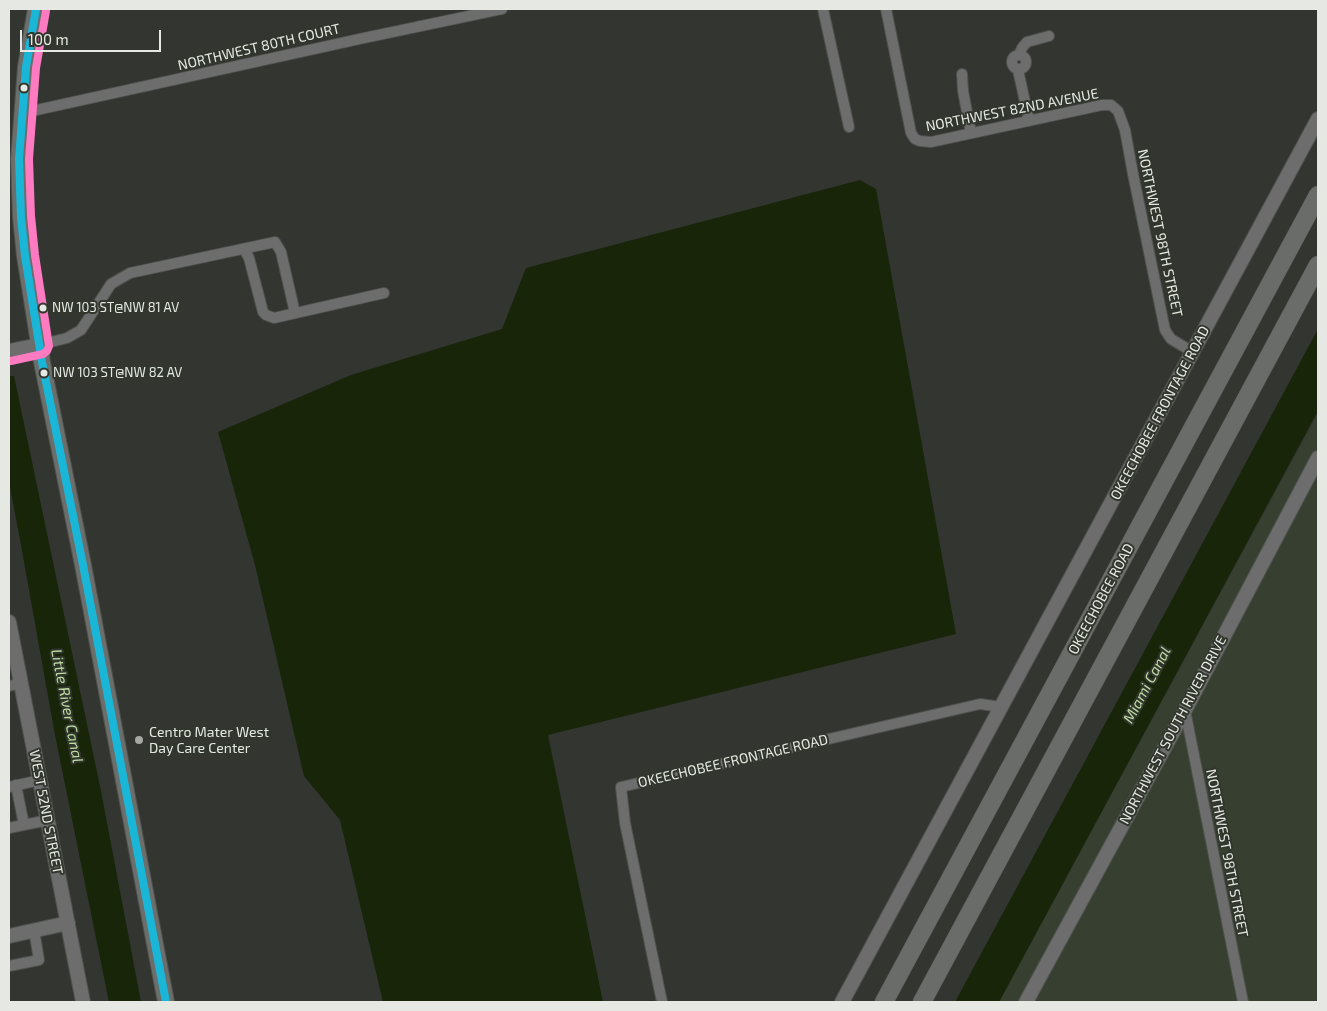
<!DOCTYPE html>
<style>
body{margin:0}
#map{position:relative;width:1327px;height:1011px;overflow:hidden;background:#323530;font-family:"Exo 2",sans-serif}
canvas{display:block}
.frame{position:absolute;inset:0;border:10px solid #e5e8e3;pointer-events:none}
.scale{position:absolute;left:20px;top:30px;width:141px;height:22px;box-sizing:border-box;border:2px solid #e5e8e3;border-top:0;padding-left:6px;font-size:15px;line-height:18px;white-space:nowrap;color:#e5e8e3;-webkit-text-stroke:4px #32372e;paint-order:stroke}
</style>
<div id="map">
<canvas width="1327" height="1011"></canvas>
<div class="frame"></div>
<div class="scale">100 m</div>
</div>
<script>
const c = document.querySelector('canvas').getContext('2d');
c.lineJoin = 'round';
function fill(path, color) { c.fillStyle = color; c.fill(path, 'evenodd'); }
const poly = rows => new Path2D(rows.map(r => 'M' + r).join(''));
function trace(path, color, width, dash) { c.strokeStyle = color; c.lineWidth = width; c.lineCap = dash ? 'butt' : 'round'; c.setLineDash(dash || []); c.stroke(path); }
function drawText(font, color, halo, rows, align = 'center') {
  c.font = font + ' "Exo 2",sans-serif'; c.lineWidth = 4; c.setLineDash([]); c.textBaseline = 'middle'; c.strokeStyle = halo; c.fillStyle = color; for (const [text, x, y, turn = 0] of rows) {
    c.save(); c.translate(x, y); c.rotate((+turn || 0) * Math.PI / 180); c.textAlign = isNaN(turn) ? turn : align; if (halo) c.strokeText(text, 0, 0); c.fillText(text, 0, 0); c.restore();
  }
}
const built = poly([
 [1318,413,1318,1002,999,1002]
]);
const water = poly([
 [860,180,876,189,956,634,548,735,603,1002,383,1002,340,820,304,776,255,565,218,432,351,375,502,329,526,268],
 [1318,329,1318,411,999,1002,955,1002],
 [9,376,14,376,101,791,141,1002,109,1002,55,735,21,545,9,482]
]);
const minor = poly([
 [823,9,849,127],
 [886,9,911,133,915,139,920,141,931,142,1102,105,1111,105,1118,111,1125,130,1133,174,1165,330,1171,339,1193,352],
 '1012 62a7 7 0 1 1 14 0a7 7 0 1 1-14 0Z',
 [1019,55,1022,48,1027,42,1049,36],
 [1018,70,1029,120],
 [962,74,963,91,971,133],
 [23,113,364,38,502,9],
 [244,249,249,258,263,312,266,315,274,318,384,293],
 [39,345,67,338,81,330,111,284,130,273,275,242,281,252,295,313],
 [9,686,21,683],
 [1185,710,1243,1002],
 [16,785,24,825],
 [9,787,40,780],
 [9,828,48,820],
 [9,966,39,960,34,930],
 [662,1002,625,823,621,787,980,704,1001,707]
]);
const tertiary = poly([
 [9,351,39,345],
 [9,622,83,1002],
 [9,936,68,923],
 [842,1002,1318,119],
 [1026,1002,1185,710,1318,458]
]);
const primary = poly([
 [36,9,26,67,19,159,21,217,25,256,42,362,83,565,166,1002]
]);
const trunk = poly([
 [884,1002,1318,195],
 [922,1002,1318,265]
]);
const bus1 = poly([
 [36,9,26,67,19,159,21,217,25,256,42,362,83,565,166,1002]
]);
const bus2 = poly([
 [11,361,43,354,47,351,49,346,35,255,31,216,29,159,36,68,46,11]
]);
const markers = [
 [24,88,4.5,"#e5e8e3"],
 [43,308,4.5,"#e5e8e3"],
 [44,373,4.5,"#e5e8e3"],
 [139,740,5,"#a6a9a4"]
];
const busNames = [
 ["NW 103 ST@NW 81 AV",52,308],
 ["NW 103 ST@NW 82 AV",53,373]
];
const streetNames = [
 ["NORTHWEST 80TH COURT",259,47,-13],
 ["NORTHWEST 82ND AVENUE",1012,110,-11],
 ["NORTHWEST 98TH STREET",1160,233,78],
 ["OKEECHOBEE FRONTAGE ROAD",1160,413,-62],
 ["OKEECHOBEE ROAD",1101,599,-62],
 ["NORTHWEST SOUTH RIVER DRIVE",1173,730,-62],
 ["OKEECHOBEE FRONTAGE ROAD",733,761,-13],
 ["WEST 52ND STREET",46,812,79],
 ["NORTHWEST 98TH STREET",1227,853,79]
];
const poiNames = [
 ["Centro Mater West",149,732],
 ["Day Care Center",149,748]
];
const waterNames = [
 ["Miami Canal",1147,685,-62],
 ["Little River Canal",67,706,79]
];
fill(built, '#373f31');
fill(water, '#182509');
trace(minor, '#4f514d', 12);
trace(tertiary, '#4f514d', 16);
trace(primary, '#4f514d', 18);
trace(trunk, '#4f514d', 19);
trace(minor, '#6c6d6c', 10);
trace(tertiary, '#6c6d6c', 14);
trace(primary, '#6c6e6b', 16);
trace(trunk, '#6a6c69', 18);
trace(bus1, '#1ab6d8', 8);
trace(bus2, '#fe7ac1', 8);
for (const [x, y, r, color] of markers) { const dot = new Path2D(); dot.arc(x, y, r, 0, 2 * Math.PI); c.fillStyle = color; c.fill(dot); trace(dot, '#32372e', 2); }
drawText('13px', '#e5e8e3', '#32372e', busNames, 'left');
drawText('14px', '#e5e8e3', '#32372e', streetNames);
drawText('14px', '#e5e8e3', '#32372e', poiNames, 'left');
drawText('italic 15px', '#bfdca2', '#32372e', waterNames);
</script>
